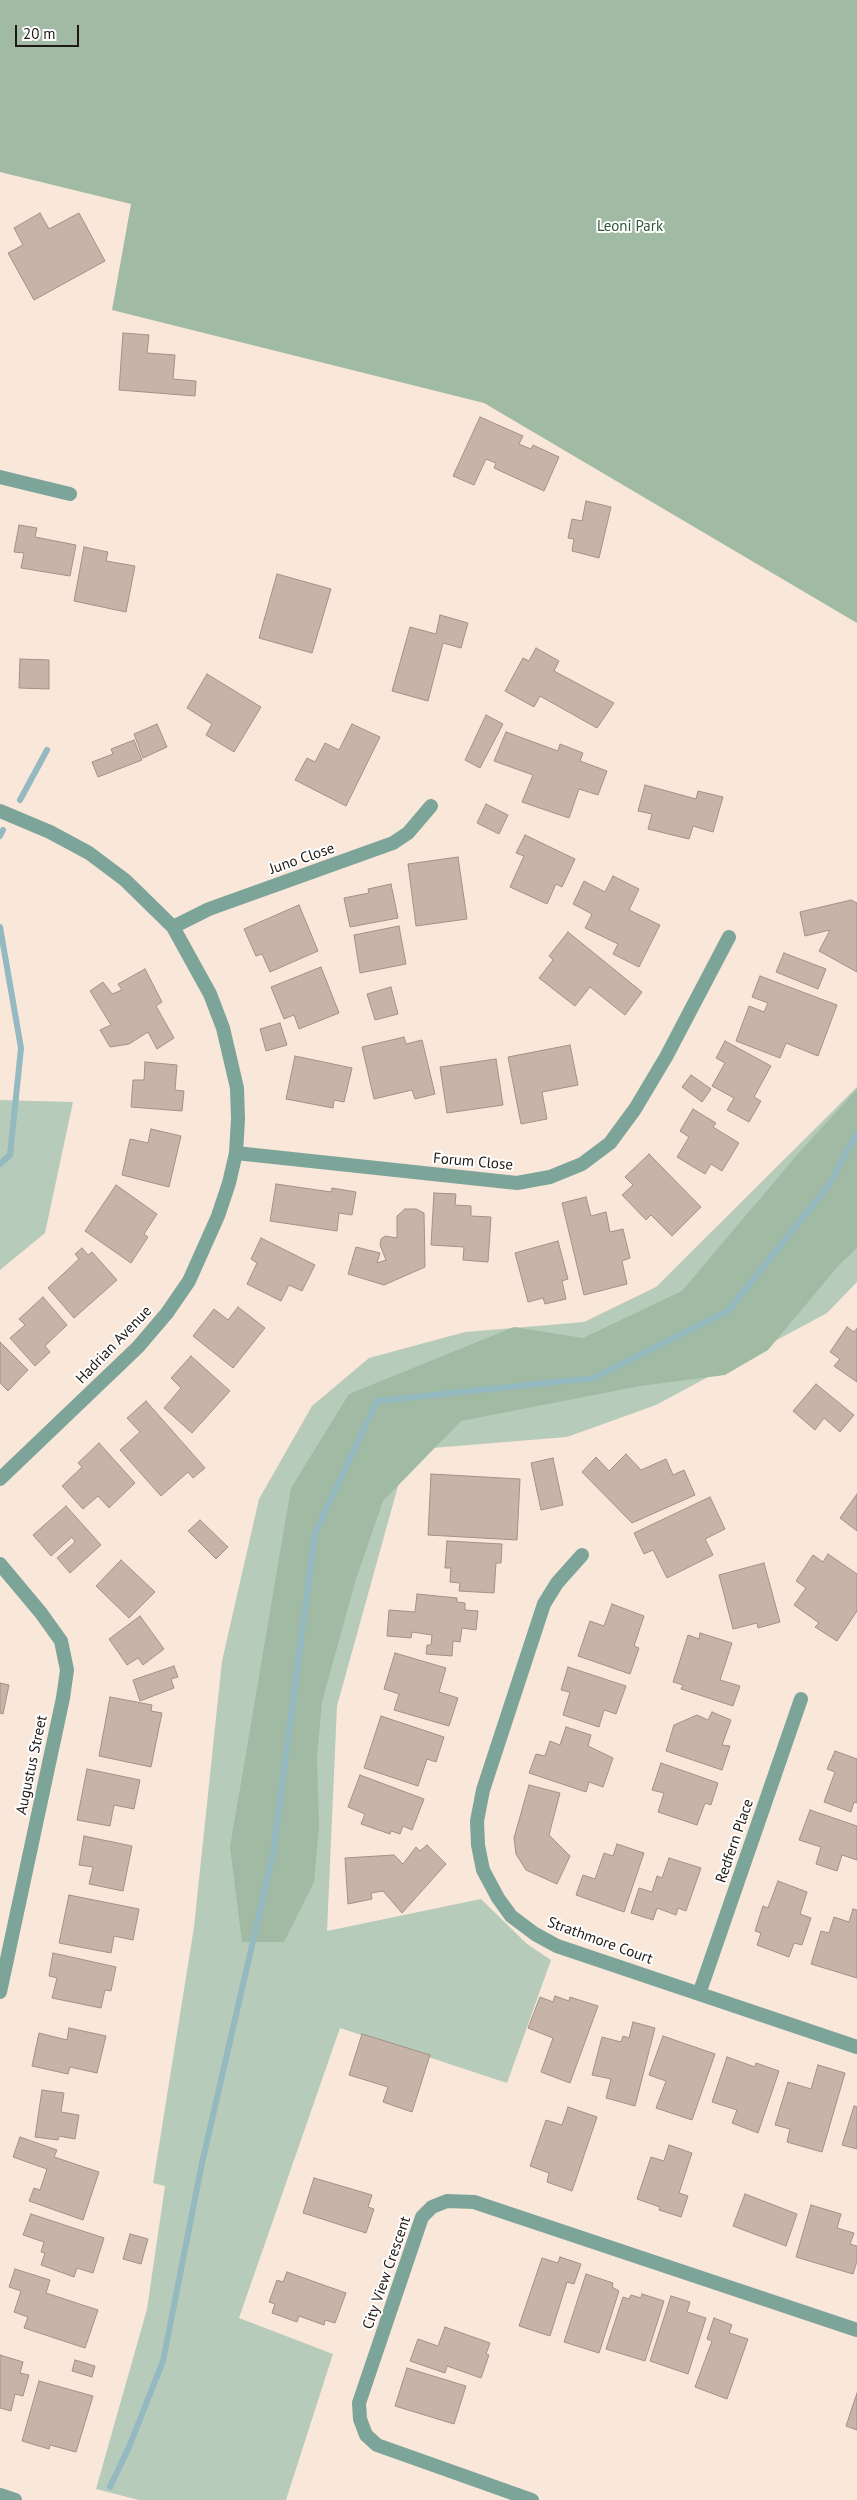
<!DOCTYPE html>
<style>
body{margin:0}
#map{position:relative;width:857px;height:2500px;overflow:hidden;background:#f9e7da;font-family:"PT Sans",sans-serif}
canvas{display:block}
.scale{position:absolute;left:15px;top:25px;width:64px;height:22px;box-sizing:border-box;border:2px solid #1f1914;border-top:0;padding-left:6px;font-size:15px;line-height:18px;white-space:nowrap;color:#1f1914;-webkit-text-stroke:4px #fff;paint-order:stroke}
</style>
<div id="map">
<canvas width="857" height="2500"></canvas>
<div class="scale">20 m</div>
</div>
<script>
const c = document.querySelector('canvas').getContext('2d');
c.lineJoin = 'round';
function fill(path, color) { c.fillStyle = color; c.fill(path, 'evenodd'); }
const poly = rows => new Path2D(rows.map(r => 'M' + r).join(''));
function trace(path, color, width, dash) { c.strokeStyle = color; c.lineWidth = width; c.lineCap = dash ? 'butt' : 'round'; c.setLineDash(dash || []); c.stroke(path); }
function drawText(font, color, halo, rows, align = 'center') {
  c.font = font + ' "PT Sans",sans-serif'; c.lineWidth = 4; c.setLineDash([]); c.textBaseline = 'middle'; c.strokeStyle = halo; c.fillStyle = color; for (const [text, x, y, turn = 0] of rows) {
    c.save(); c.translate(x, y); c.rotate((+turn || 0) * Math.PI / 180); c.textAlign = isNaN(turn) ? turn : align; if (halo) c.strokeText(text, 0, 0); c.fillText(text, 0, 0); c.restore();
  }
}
const green = poly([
 [857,1087,857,1282,827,1313,656,1405,567,1437,408,1450,337,1706,327,1931,481,1899,527,1944,551,1960,507,2083,340,2028,239,2318,333,2354,286,2500,139,2500,96,2489,147,2309,165,2186,153,2183,194,1927,222,1661,259,1499,312,1406,369,1358,465,1332,584,1322,656,1287],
 [0,1100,73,1102,45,1233,0,1270]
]);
const forest = poly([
 [0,0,857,0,857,623,484,403,112,310,131,204,0,172],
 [857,1089,857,1248,839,1265,768,1350,725,1375,640,1386,461,1421,383,1501,356,1579,322,1702,317,1757,319,1826,314,1882,284,1942,242,1942,230,1847,291,1488,349,1394,514,1327,583,1338,682,1291,796,1156]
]);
const stream = poly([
 [20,800,47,750],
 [0,836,3,830],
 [0,927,21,1048,10,1155,0,1164],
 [110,2487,129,2447,163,2361,202,2163,273,1854,315,1533,377,1401,594,1378,728,1311,829,1185,857,1132]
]);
const building = poly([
 [40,213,49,229,79,213,105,261,34,300,8,253,23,245,14,228,40,213],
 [123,333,149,335,147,353,175,355,173,379,196,381,195,396,119,390,123,333],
 [480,417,523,436,519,444,531,449,533,445,559,457,544,491,494,468,496,463,486,459,474,485,453,476,480,417],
 [586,501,611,507,599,558,572,551,574,539,568,538,572,519,582,521,586,501],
 [19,525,37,528,35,537,76,545,70,576,21,568,24,553,14,552,19,525],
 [84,547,108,552,106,561,135,566,126,612,74,601,84,547],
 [277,574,331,589,312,653,259,638,277,574],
 [440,615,468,623,461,648,443,643,428,701,392,691,410,627,436,634,440,615],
 [536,648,559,661,554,671,614,703,597,728,540,696,534,707,505,691,523,658,529,661,536,648],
 [20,659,49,660,49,689,19,688,20,659],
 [207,674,261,707,234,752,206,735,212,724,187,708,207,674],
 [486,715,503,724,480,768,465,760,486,715],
 [157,724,167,747,143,758,134,734,157,724],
 [352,724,380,737,346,806,295,780,307,758,315,762,325,743,339,750,352,724],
 [506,732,558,751,560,744,583,753,580,761,607,771,598,795,579,789,569,818,522,802,533,775,494,761,506,732],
 [134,740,142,760,98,777,92,762,113,754,111,749,134,740],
 [645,785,696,799,698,791,723,797,713,832,693,826,689,839,648,829,652,814,638,811,645,785],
 [486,804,508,815,499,834,477,823,486,804],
 [525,835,575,859,562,887,556,884,547,904,510,887,524,856,516,853,525,835],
 [458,857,467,919,416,926,408,864,458,857],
 [613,876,639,889,629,910,660,925,639,967,613,954,618,944,585,928,592,914,573,904,584,881,605,892,613,876],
 [391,884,398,918,350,927,344,898,369,893,368,889,391,884],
 [851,900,857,903,857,972,819,951,830,930,805,936,800,912,851,900],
 [299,905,318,951,270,972,262,954,256,956,244,929,299,905],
 [399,926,406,964,360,973,354,935,399,926],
 [568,932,642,992,625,1015,590,987,575,1006,539,978,553,960,549,956,568,932],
 [784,953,826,969,818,989,776,972,784,953],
 [321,967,339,1013,299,1029,294,1015,284,1019,271,987,321,967],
 [145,969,162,1002,156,1006,174,1038,157,1049,148,1032,129,1044,110,1047,100,1030,111,1025,90,991,103,982,112,994,122,990,118,984,145,969],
 [760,976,837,1005,818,1056,786,1043,780,1058,736,1041,749,1006,764,1012,768,1003,752,997,760,976],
 [391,987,398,1014,375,1020,367,994,391,987],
 [280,1023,287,1045,266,1051,260,1029,280,1023],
 [404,1037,406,1044,422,1040,435,1094,415,1099,412,1090,374,1099,362,1047,404,1037],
 [725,1041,771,1066,754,1097,761,1101,749,1122,727,1110,734,1098,712,1086,725,1063,716,1058,725,1041],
 [570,1045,578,1085,542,1092,547,1119,521,1124,508,1057,570,1045],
 [295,1056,352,1068,344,1102,334,1100,333,1108,286,1099,295,1056],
 [496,1059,503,1105,447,1113,440,1067,496,1059],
 [145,1062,177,1065,175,1090,184,1091,182,1111,131,1107,133,1080,144,1080,145,1062],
 [691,1075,711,1089,702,1102,682,1087,691,1075],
 [693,1109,716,1123,713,1127,739,1143,722,1171,711,1164,705,1174,677,1157,689,1137,680,1131,693,1109],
 [151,1129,181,1136,169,1187,122,1175,130,1139,148,1143,151,1129],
 [649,1154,701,1207,672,1236,651,1215,646,1220,622,1195,633,1185,625,1177,649,1154],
 [276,1184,331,1192,332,1188,356,1192,352,1215,339,1213,337,1231,270,1221,276,1184],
 [116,1185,157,1214,144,1234,148,1237,131,1263,85,1231,116,1185],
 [434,1193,456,1194,455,1205,471,1206,471,1216,491,1217,488,1262,463,1260,464,1247,431,1245,434,1193],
 [586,1197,591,1216,606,1212,610,1232,623,1229,630,1258,622,1261,627,1284,584,1295,562,1203,586,1197],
 [405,1209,416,1209,424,1213,425,1267,384,1285,348,1274,356,1247,380,1253,377,1263,386,1260,380,1245,381,1239,385,1236,397,1238,397,1216,405,1209],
 [261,1238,315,1265,302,1291,289,1285,281,1301,247,1284,257,1263,251,1259,261,1238],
 [558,1241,568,1279,562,1281,566,1299,545,1304,543,1298,528,1302,515,1253,558,1241],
 [82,1248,88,1255,92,1252,117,1280,74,1318,48,1288,79,1259,75,1254,82,1248],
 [43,1297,67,1325,45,1346,50,1352,35,1366,10,1338,25,1325,19,1319,43,1297],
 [238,1307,265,1328,233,1368,193,1336,214,1309,228,1320,238,1307],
 [847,1327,854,1332,857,1328,857,1382,834,1366,840,1359,830,1352,847,1327],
 [0,1342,28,1370,8,1391,0,1383,0,1342],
 [191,1356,230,1391,192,1433,164,1408,181,1388,171,1378,191,1356],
 [816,1384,854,1415,840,1432,824,1418,815,1430,793,1411,816,1384],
 [146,1401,205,1468,193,1478,188,1472,161,1496,120,1450,140,1432,127,1418,146,1401],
 [99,1443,135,1483,109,1508,98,1496,83,1509,62,1486,82,1467,78,1463,99,1443],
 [626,1454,641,1470,666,1459,673,1475,684,1470,695,1495,632,1523,582,1472,596,1457,609,1471,626,1454],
 [553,1458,563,1505,541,1510,531,1463,553,1458],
 [431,1474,520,1479,517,1540,428,1535,431,1474],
 [857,1494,857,1531,840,1518,857,1494],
 [710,1497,725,1529,705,1539,713,1555,667,1578,653,1550,644,1554,634,1533,710,1497],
 [66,1506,101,1545,70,1573,57,1558,75,1542,72,1537,51,1556,33,1535,66,1506],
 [200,1520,228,1547,216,1559,188,1531,200,1520],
 [447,1541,502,1544,501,1563,496,1563,494,1593,459,1591,460,1583,450,1582,451,1568,445,1568,447,1541],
 [828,1554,857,1574,857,1611,837,1641,815,1627,819,1623,794,1605,806,1588,796,1581,813,1555,823,1562,828,1554],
 [121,1560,155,1592,129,1618,96,1586,121,1560],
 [764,1563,780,1622,758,1628,757,1623,733,1629,719,1575,764,1563],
 [417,1594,457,1598,457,1602,465,1603,465,1610,478,1611,476,1630,462,1628,460,1642,453,1641,452,1656,426,1654,427,1645,431,1645,432,1635,412,1632,411,1638,387,1636,389,1610,415,1612,417,1594],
 [612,1604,644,1616,634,1646,639,1648,630,1674,578,1656,590,1621,604,1626,612,1604],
 [140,1616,164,1649,143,1665,138,1658,127,1665,109,1639,140,1616],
 [700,1633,732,1643,720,1680,740,1686,733,1706,681,1689,683,1685,673,1682,688,1635,699,1639,700,1633],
 [395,1653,446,1668,439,1692,458,1698,449,1726,394,1710,399,1694,384,1689,395,1653],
 [174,1666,178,1677,171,1679,174,1688,140,1701,133,1680,174,1666],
 [568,1667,626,1686,616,1714,604,1710,599,1727,563,1715,570,1692,561,1690,568,1667],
 [0,1683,9,1685,3,1714,0,1713,0,1683],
 [110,1697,152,1705,151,1711,162,1713,151,1767,99,1756,110,1697],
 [712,1712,731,1720,722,1745,730,1746,722,1770,666,1751,674,1725,697,1715,708,1720,712,1712],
 [381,1716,444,1737,436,1762,427,1759,418,1786,364,1768,381,1716],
 [566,1727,591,1735,588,1746,613,1758,603,1787,589,1782,586,1792,529,1773,536,1754,545,1756,550,1741,560,1745,566,1727],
 [835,1751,857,1759,857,1803,854,1802,851,1812,824,1802,835,1772,827,1769,835,1751],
 [661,1763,718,1783,711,1805,705,1803,697,1825,658,1812,664,1793,652,1790,661,1763],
 [87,1769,140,1780,134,1809,114,1805,110,1826,77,1820,87,1769],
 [360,1775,424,1799,412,1830,403,1826,400,1834,391,1831,390,1834,361,1824,365,1814,348,1807,360,1775],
 [529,1785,560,1793,549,1835,570,1856,557,1884,526,1870,516,1854,514,1838,529,1785],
 [810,1810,857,1826,857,1860,842,1855,837,1871,816,1864,821,1847,799,1840,810,1810],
 [84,1836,132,1846,123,1891,89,1884,93,1867,79,1865,84,1836],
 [617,1844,644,1853,624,1912,576,1895,583,1875,595,1879,604,1853,613,1856,617,1844],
 [427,1845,446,1864,402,1913,383,1891,371,1893,372,1899,348,1904,345,1858,394,1855,403,1864,416,1847,420,1851,427,1845],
 [669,1858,701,1868,686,1911,678,1908,676,1915,657,1908,653,1920,631,1913,639,1888,652,1892,657,1876,662,1878,669,1858],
 [778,1881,807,1892,800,1914,811,1918,802,1945,794,1943,789,1957,757,1945,761,1933,755,1931,763,1906,768,1908,778,1881],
 [69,1895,139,1909,133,1940,114,1936,111,1953,59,1943,69,1895],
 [853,1909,857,1910,857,1978,811,1964,821,1931,829,1933,834,1917,849,1922,853,1909],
 [53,1953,116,1967,111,1991,105,1990,101,2008,52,1998,57,1978,49,1976,53,1953],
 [555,1996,569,2001,570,1997,598,2006,570,2083,541,2072,553,2038,528,2028,540,1997,553,2002,555,1996],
 [633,2022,655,2028,635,2106,606,2098,611,2079,592,2075,602,2037,621,2042,623,2036,629,2038,633,2022],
 [69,2028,106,2036,97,2073,70,2067,68,2074,32,2066,39,2033,67,2040,69,2028],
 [362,2034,430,2055,412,2112,383,2102,388,2087,349,2075,362,2034],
 [663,2036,715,2054,692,2120,656,2108,666,2081,649,2075,663,2036],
 [727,2057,755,2067,756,2063,779,2071,758,2133,732,2123,737,2110,712,2102,727,2057],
 [818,2065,845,2073,822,2152,787,2142,790,2129,775,2125,788,2082,811,2089,818,2065],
 [42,2090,64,2093,61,2112,79,2115,75,2139,59,2136,58,2140,35,2137,42,2090],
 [854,2106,857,2107,857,2149,842,2145,854,2106],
 [568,2107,597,2117,572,2191,547,2182,549,2173,530,2166,546,2120,562,2125,568,2107],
 [20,2137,57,2150,54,2157,99,2172,83,2220,29,2201,34,2188,40,2190,47,2169,13,2157,20,2137],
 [669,2145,692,2153,679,2193,688,2196,681,2217,659,2210,660,2207,637,2199,651,2157,664,2161,669,2145],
 [314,2178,372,2195,368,2207,374,2209,366,2233,303,2213,314,2178],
 [745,2194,797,2214,786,2246,733,2226,745,2194],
 [811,2205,841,2214,837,2228,854,2233,850,2244,857,2246,857,2261,853,2274,796,2257,811,2205],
 [31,2214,104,2238,93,2273,77,2268,74,2277,41,2265,45,2253,41,2252,44,2242,23,2235,31,2214],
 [130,2234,148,2239,141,2264,123,2259,130,2234],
 [560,2257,581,2264,574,2284,567,2282,550,2336,519,2326,542,2258,558,2263,560,2257],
 [15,2269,50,2280,46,2293,98,2310,85,2348,24,2328,28,2317,14,2312,21,2291,9,2287,15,2269],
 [287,2272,346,2293,335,2323,325,2320,324,2325,299,2316,297,2322,272,2313,275,2304,269,2302,277,2280,283,2282,287,2272],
 [586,2274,613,2283,612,2287,619,2291,599,2353,564,2342,586,2274],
 [642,2294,664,2301,645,2361,606,2349,623,2297,629,2299,631,2295,641,2298,642,2294],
 [671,2296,690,2302,687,2312,706,2318,688,2374,650,2361,671,2296],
 [714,2318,732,2325,729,2333,748,2339,727,2399,695,2387,712,2341,707,2339,714,2318],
 [445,2327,490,2343,486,2354,489,2355,481,2378,447,2366,445,2373,410,2361,418,2339,438,2346,445,2327],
 [0,2355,23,2362,20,2373,29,2375,23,2396,15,2394,11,2411,0,2408,0,2355],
 [75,2360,95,2366,92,2377,72,2371,75,2360],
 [407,2368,466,2386,454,2424,395,2406,407,2368],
 [39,2381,93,2396,76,2452,50,2445,49,2449,22,2441,39,2381],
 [857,2393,857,2430,846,2426,857,2393]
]);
const minor = poly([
 [0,477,70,494],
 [0,811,50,832,89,853,125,880,173,927,210,994,223,1028,237,1088,238,1119,236,1153,229,1183,218,1216,189,1281,167,1313,138,1347,0,1479],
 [173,927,209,909,393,843,408,833,431,806],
 [236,1153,517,1183,550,1177,582,1164,610,1143,635,1109,666,1057,729,937],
 [582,1555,557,1583,544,1604,483,1790,477,1821,478,1845,483,1870,498,1898,511,1916,535,1934,557,1946,857,2047],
 [0,1564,41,1613,61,1641,67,1670,63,1698,0,1992],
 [699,1994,801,1699],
 [532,2500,377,2445,366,2435,360,2419,359,2403,422,2217,432,2207,447,2201,474,2202,857,2330]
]);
const tertiary = poly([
 [0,2495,15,2500]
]);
const parkNames = [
 ["Leoni Park",630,227]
];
const streetNames = [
 ["Juno Close",302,859,-19],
 ["Forum Close",473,1162,5],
 ["Hadrian Avenue",114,1345,-46],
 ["Augustus Street",32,1765,-78],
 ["Redfern Place",735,1841,-71],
 ["Strathmore Court",600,1941,20],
 ["City View Crescent",387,2273,-71]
];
fill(green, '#b7cbba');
fill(forest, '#a1baa4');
trace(stream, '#94b9c1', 6);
fill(building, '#c6b4a9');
trace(building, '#a39187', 1);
trace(minor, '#7ca499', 14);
trace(tertiary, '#7ca499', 14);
drawText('15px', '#2e5735', '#fff', parkNames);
drawText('15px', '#1f1914', '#fff', streetNames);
</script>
